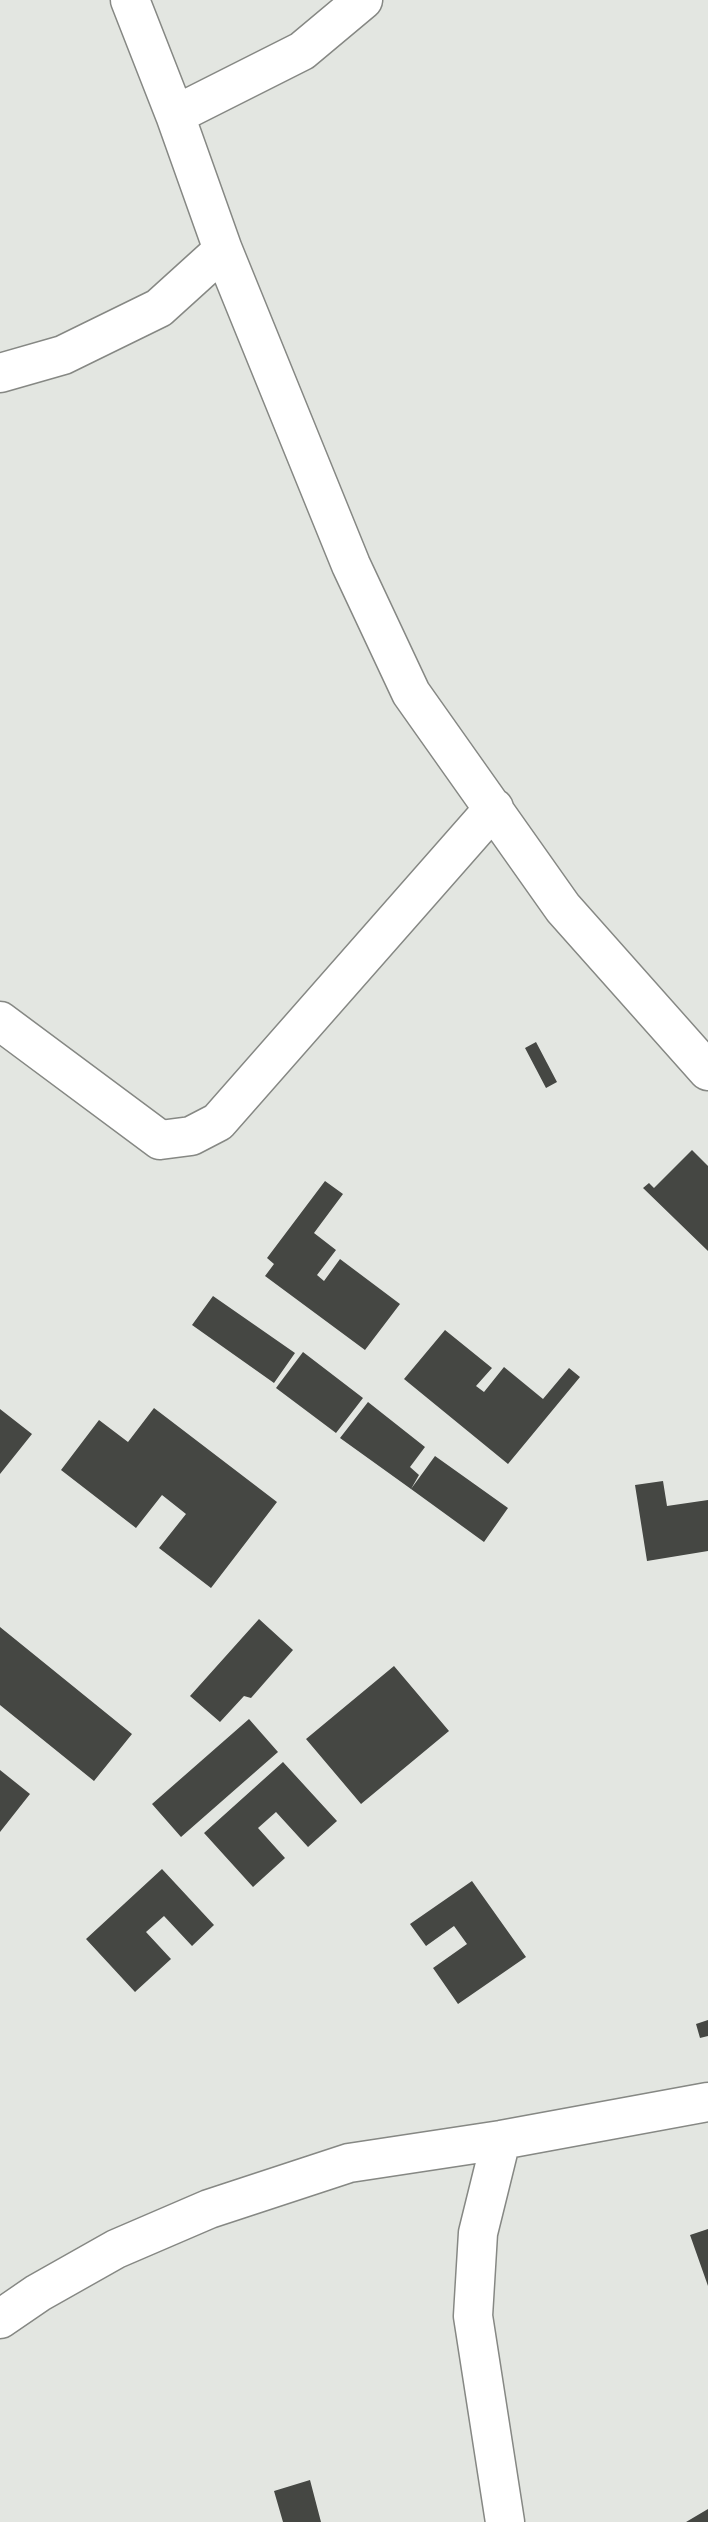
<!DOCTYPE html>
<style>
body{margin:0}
canvas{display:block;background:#e3e6e1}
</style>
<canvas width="708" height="2522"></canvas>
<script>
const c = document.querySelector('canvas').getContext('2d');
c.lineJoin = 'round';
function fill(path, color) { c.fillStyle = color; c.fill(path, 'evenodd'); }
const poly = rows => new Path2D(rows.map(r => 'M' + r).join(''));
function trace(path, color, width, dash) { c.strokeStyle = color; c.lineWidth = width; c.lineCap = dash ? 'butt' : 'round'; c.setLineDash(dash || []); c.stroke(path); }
const building = poly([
 [536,1042,557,1082,546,1088,525,1048],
 [692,1150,708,1166,708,1251,643,1188,649,1183,654,1188],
 [325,1181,343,1194,314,1233,336,1250,317,1275,324,1281,340,1259,400,1304,365,1350,265,1276,274,1264,267,1258],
 [213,1296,295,1353,274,1383,192,1325],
 [445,1330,492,1368,476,1386,484,1392,504,1367,543,1399,569,1368,580,1377,508,1464,404,1379],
 [303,1352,363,1398,336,1433,276,1388],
 [368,1402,425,1447,410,1467,419,1475,411,1489,340,1438],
 [154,1408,277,1502,211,1588,159,1548,186,1514,162,1495,136,1528,61,1470,99,1420,128,1442],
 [0,1409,32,1434,0,1474],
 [435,1456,508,1508,484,1542,411,1489],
 [663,1481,667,1506,708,1500,708,1551,647,1561,635,1485],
 [259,1619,293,1650,251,1698,244,1696,220,1722,190,1696],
 [0,1627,132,1734,94,1781,0,1705],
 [394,1666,449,1731,361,1804,306,1739],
 [249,1719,278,1752,181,1837,152,1804],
 [283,1762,337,1821,308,1847,276,1812,258,1828,285,1858,253,1887,204,1833],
 [0,1770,30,1794,0,1832],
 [162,1869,214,1925,192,1946,164,1916,146,1932,171,1959,135,1992,86,1939],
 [472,1881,526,1957,458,2004,433,1968,467,1944,454,1926,426,1946,410,1924],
 [708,2020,708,2036,700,2038,696,2024],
 [708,2229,708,2286,690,2235],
 [310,2480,321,2522,283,2522,274,2491],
 [708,2509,708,2522,686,2522]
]);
const minor = poly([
 [130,0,175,115,223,250,351,565,411,693,563,908,708,1071],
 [175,115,302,51,363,0],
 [0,373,63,355,159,308,223,250],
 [0,1021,160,1140,191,1136,218,1122,494,808],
 [501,2140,478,2233,473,2316,505,2522],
 [0,2319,38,2293,116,2249,209,2209,349,2163,501,2140,708,2102]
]);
fill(building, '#454743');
trace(minor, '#868884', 41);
trace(minor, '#fff', 38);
</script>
